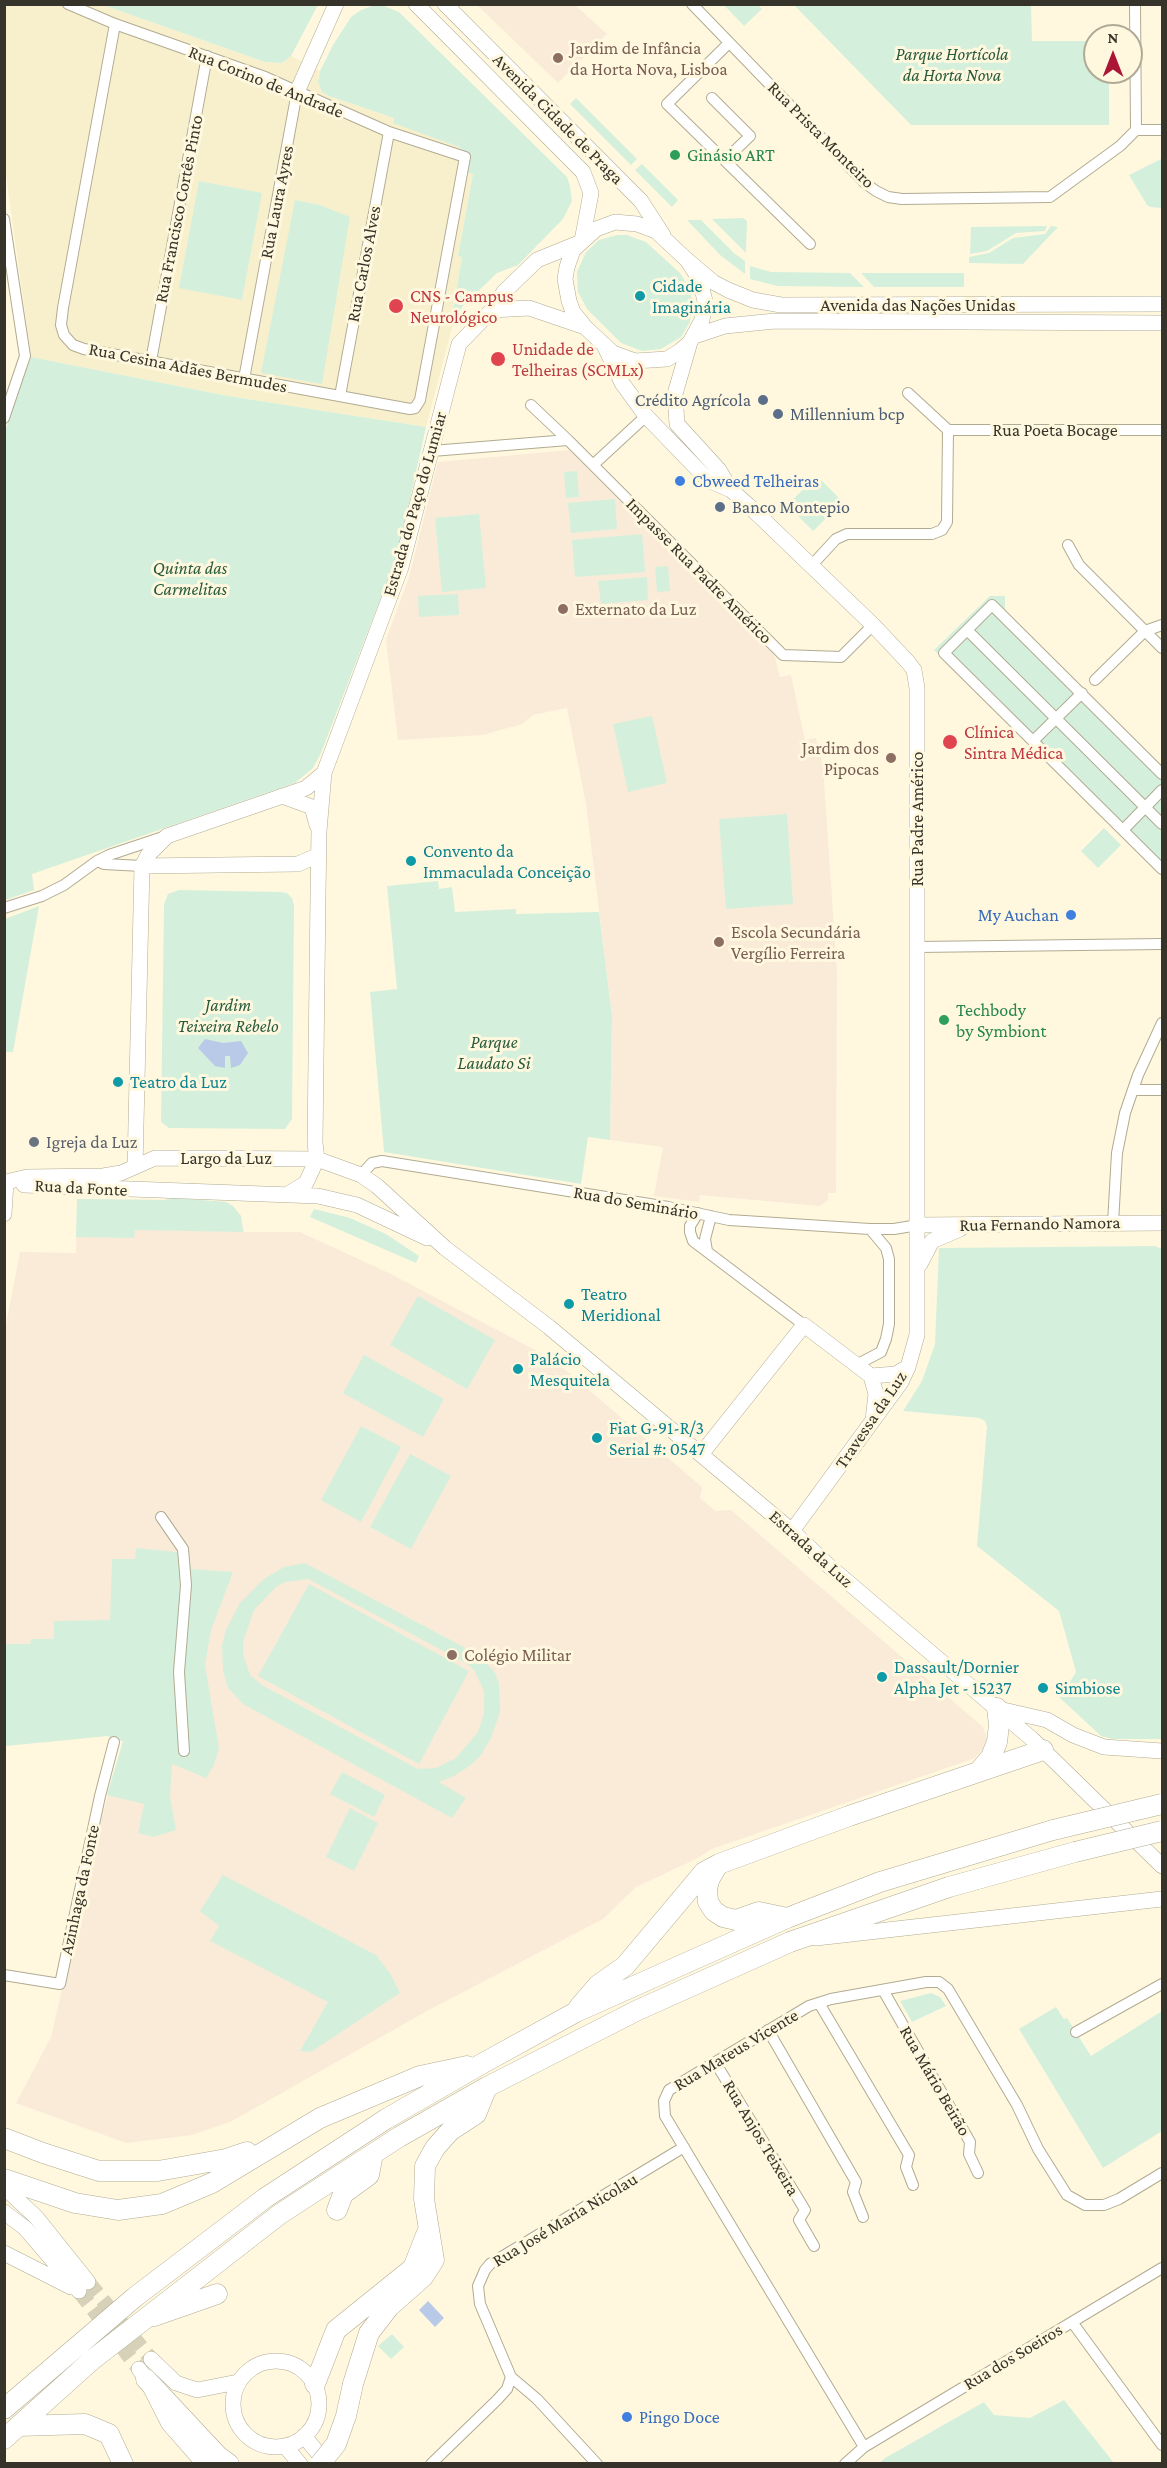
<!DOCTYPE html>
<meta charset="utf-8">
<style>
body{margin:0}
#map{position:relative;width:1167px;height:2468px;overflow:hidden;background:#fff8de;font-family:"Crimson Pro",serif}
canvas{display:block}
.frame{position:absolute;inset:0;border:6px solid #36342a;pointer-events:none}
.north{position:absolute;left:1083px;top:24px;width:60px;height:60px;box-sizing:border-box;background:#fff8de;border:2px solid #afaa96;border-radius:50%;rotate:0deg;font-size:16px;font-weight:700;line-height:24px;text-align:center;color:#36342a}
.north::after{content:'';display:block;margin:auto;width:21px;height:27px;background:#ac1636;clip-path:polygon(50% 0,100% 100%,50% 72%,0 100%)}
</style>
<div id="map">
<canvas width="1167" height="2468"></canvas>
<div class="frame"></div>
<div class="north">N</div>
</div>
<script>
const c = document.querySelector('canvas').getContext('2d');
c.lineJoin = 'round';
function fill(path, color) { c.fillStyle = color; c.fill(path, 'evenodd'); }
const poly = rows => new Path2D(rows.map(r => 'M' + r).join(''));
function trace(path, color, width, dash) { c.strokeStyle = color; c.lineWidth = width; c.lineCap = dash ? 'butt' : 'round'; c.setLineDash(dash || []); c.stroke(path); }
function drawText(font, color, halo, rows, align = 'center') {
  c.font = font + ' "Crimson Pro",serif'; c.lineWidth = 6; c.setLineDash([]); c.textBaseline = 'middle'; c.strokeStyle = halo; c.fillStyle = color; for (const [text, x, y, turn = 0] of rows) {
    c.save(); c.translate(x, y); c.rotate((+turn || 0) * Math.PI / 180); c.textAlign = isNaN(turn) ? turn : align; if (halo) c.strokeText(text, 0, 0); c.fillText(text, 0, 0); c.restore();
  }
}
const built = poly([
 [4,5,103,5,265,62,282,63,291,56,320,71,318,78,320,87,329,96,394,118,393,122,459,147,465,152,469,164,468,173,473,174,458,255,462,257,451,323,453,324,426,427,228,396,31,357,5,168]
]);
const education = poly([
 [477,5,575,5,607,34,558,83],
 [570,450,774,654,780,677,791,675,805,740,816,738,823,766,837,972,836,1193,828,1193,828,1200,820,1206,700,1195,699,1202,654,1196,663,1147,610,1140,612,1016,586,804,567,708,533,715,522,724,483,735,398,740,386,640,409,577,438,462],
 [173,1198,226,1202,233,1206,241,1216,244,1232,300,1232,389,1273,554,1360,702,1487,700,1498,707,1504,716,1511,731,1510,983,1727,987,1738,982,1750,975,1758,712,1849,696,1859,636,1887,603,1919,427,2011,232,2121,192,2135,126,2143,16,2103,51,2037,101,1820,123,1742,107,1736,5,1746,5,1330,20,1252,76,1253,77,1199,164,1200]
]);
const green = poly([
 [103,5,318,4,318,5,291,56,282,63,265,62],
 [724,5,758,5,762,9,744,26],
 [794,5,1031,5,1032,41,1095,41,1095,72,1109,72,1109,125,911,125],
 [372,6,384,6,399,12,567,177,570,186,572,201,563,219,518,265,497,273,462,307,453,324,451,323,462,257,458,256,473,174,468,173,469,164,465,152,459,147,393,123,394,118,329,96,322,92,318,82,320,71,333,45,351,17,361,10],
 [576,98,637,159,631,165,570,104],
 [1161,159,1161,208,1150,207,1147,205,1129,175],
 [642,164,678,200,672,207,635,170],
 [199,181,262,193,242,300,179,288],
 [295,200,320,205,350,217,322,384,261,373],
 [743,218,747,221,746,253,712,219],
 [687,220,701,220,734,253,745,261,745,274,720,255],
 [1047,226,1045,231,1016,233,987,251,970,254,971,227],
 [1051,226,1058,227,1023,264,969,263,969,257,989,253,1013,238,1045,234],
 [617,235,627,235,646,242,680,273,688,286,693,302,690,322,681,337,661,349,642,351,621,343,587,309,578,292,577,272,586,252,599,240],
 [750,266,771,272,850,273,864,287,777,286,750,279],
 [861,273,964,273,964,287,874,287],
 [31,357,228,396,426,427,398,553,321,753,313,768,295,783,32,874,34,890,5,900,4,434],
 [577,471,579,497,566,498,564,472],
 [817,476,843,502,813,531,787,505],
 [615,499,617,529,571,533,568,503],
 [479,514,486,588,442,592,435,518],
 [642,534,645,572,575,577,572,540],
 [668,566,670,591,657,592,655,567],
 [647,577,648,600,601,604,598,581],
 [458,594,459,615,419,617,418,596],
 [990,596,1005,596,1005,612,1162,766,1162,876,934,650],
 [652,716,667,783,628,792,613,724],
 [787,814,793,904,726,909,719,819],
 [1104,828,1121,845,1098,868,1081,851],
 [438,881,439,889,452,887,455,912,516,909,516,914,599,912,612,1016,610,1140,588,1137,581,1184,384,1152,370,992,397,989,387,886],
 [179,890,280,892,287,893,292,898,294,905,292,1119,285,1129,169,1128,161,1122,164,904,168,894],
 [39,906,13,1052,5,1052,5,919],
 [173,1198,226,1202,233,1206,241,1216,243,1232,135,1230,134,1238,76,1237,77,1199,164,1200],
 [314,1209,350,1218,386,1234,419,1256,416,1263,310,1217],
 [1155,1246,1162,1249,1162,1739,1113,1739,1101,1736,1060,1698,1076,1672,1059,1611,977,1546,987,1427,985,1421,979,1418,903,1411,922,1381,935,1344,939,1248],
 [418,1296,495,1340,467,1389,390,1345],
 [364,1355,444,1399,423,1437,343,1393],
 [361,1426,401,1447,361,1522,321,1500],
 [410,1454,451,1476,411,1549,370,1527],
 [136,1548,177,1552,189,1551,191,1569,233,1572,211,1630,205,1665,219,1748,214,1765,206,1778,172,1764,170,1796,176,1830,153,1837,138,1833,144,1804,107,1795,123,1741,107,1736,5,1746,4,1644,30,1644,31,1639,54,1639,54,1621,110,1620,112,1559,135,1559],
 [305,1563,477,1654,494,1671,499,1683,500,1712,491,1738,481,1755,472,1764,456,1775,439,1782,466,1798,452,1818,243,1704,228,1688,223,1671,222,1645,226,1630,240,1603,265,1578,284,1567],
 [308,1579,466,1663,474,1670,484,1691,484,1713,478,1732,456,1758,436,1768,418,1769,262,1685,250,1675,243,1654,243,1642,254,1610,276,1587,285,1582],
 [309,1584,469,1671,419,1764,258,1676],
 [342,1772,385,1795,374,1817,330,1794],
 [350,1808,378,1823,354,1871,326,1857],
 [223,1875,376,1955,391,1975,400,1993,311,2052,300,2051,328,2002,210,1941,219,1926,200,1911],
 [931,1993,940,1997,946,2006,912,2022,900,2001],
 [1056,2007,1064,2019,1067,2018,1091,2056,1162,2011,1162,2131,1103,2168,1019,2029],
 [392,2334,404,2347,391,2359,378,2346],
 [1064,2400,1114,2463,879,2463,885,2458,984,2402,994,2415,1030,2418]
]);
const water = poly([
 [205,1039,223,1043,241,1041,248,1053,240,1065,231,1068,230,1056,225,1056,225,1068,215,1066,198,1048],
 [428,2301,444,2318,435,2327,419,2310]
]);
const secondaryTunnel = poly([
 [88,2282,151,2359],
 [79,2291,139,2369]
]);
const street = poly([
 [68,4,115,24,265,77,389,132,465,157,420,400,415,408,410,409,84,349,73,345,64,335,61,325,63,308,115,24],
 [692,4,865,183,876,191,888,197,902,199,1050,197,1120,146,1136,130],
 [1135,4,1136,130],
 [729,43,667,104,810,244],
 [712,98,750,136,725,160],
 [1136,130,1162,130],
 [4,219,25,356,4,418],
 [151,361,207,56],
 [244,379,297,92],
 [908,393,948,430,1162,430],
 [340,396,389,132],
 [531,405,568,440],
 [432,451,568,440,593,465,646,416],
 [593,465,783,655,841,657,873,625],
 [1068,545,1079,565,1162,648],
 [812,565,836,539,847,534,932,534,942,530,947,522,948,430],
 [967,630,1162,824],
 [1095,680,1145,631,1162,625],
 [1033,741,1082,693],
 [1162,774,992,605,944,653,1162,869],
 [1123,830,1162,790],
 [97,861,104,864,142,866],
 [4,908,42,896,64,885,97,861,109,855,163,837],
 [917,947,1162,944],
 [1133,1090,1162,1090],
 [361,1175,372,1163,382,1161,668,1207,729,1220,870,1229,894,1229,918,1225],
 [698,1213,690,1226,690,1232,693,1241,804,1325],
 [1113,1223,1117,1153,1125,1113,1138,1075,1162,1023],
 [707,1251,705,1239,711,1216],
 [856,1365,881,1352,886,1339,889,1324,889,1259,886,1248,870,1229],
 [161,1517,183,1549,186,1585,179,1672,184,1751],
 [4,1975,60,1984,100,1796,114,1742],
 [883,1990,970,2142,969,2154,978,2173],
 [819,2003,909,2155,906,2167,913,2185],
 [768,2030,856,2182,853,2192,863,2217],
 [1076,2032,1162,1984],
 [715,2062,805,2210,799,2220,814,2246],
 [1072,2322,1162,2445],
 [511,2377,480,2304,478,2286,485,2270,490,2264,684,2147],
 [511,2377,537,2399,597,2464],
 [864,2447,665,2116,664,2101,669,2090,809,2006,831,1999,926,1982,939,1982,948,1989,1017,2105,1038,2149,1067,2195,1085,2205,1104,2205,1119,2199,1162,2173],
 [431,2464,497,2400,507,2389,511,2377],
 [845,2464,864,2447,1162,2268]
]);
const secondary = poly([
 [416,4,583,172,591,193,582,241],
 [445,4,641,201,663,235],
 [297,92,336,4],
 [615,222,637,224,656,231,687,260,700,280,705,301,702,320,690,342,680,351,667,359,635,361,613,353,585,327,573,312,569,301,565,279,567,267,573,250,596,229,615,222],
 [687,260,713,282,728,290,753,300,781,305,1162,304],
 [492,310,529,308,585,327],
 [695,336,725,326,775,321,1162,323],
 [690,342,675,394,677,424,719,470,731,490],
 [605,347,622,383,646,416,708,480,731,490,748,505,873,625,908,662,914,670,917,688,917,1335,908,1367,901,1382,792,1531],
 [282,796,312,807,317,825],
 [142,866,298,864,319,855],
 [135,1167,142,866,148,855,167,836,306,788,324,773],
 [6,1182,27,1177,103,1176,121,1173,155,1158,317,1159,361,1175,377,1186,445,1248,549,1327,792,1531,829,1566,1032,1739,1162,1866],
 [24,1185,318,1196,357,1205,427,1238],
 [288,1194,306,1183,317,1159,315,1143,318,894,319,831,324,773,401,567,459,344,492,310,504,292,537,260,579,243],
 [4,1214,6,1182],
 [918,1225,1162,1223],
 [920,1264,932,1241,960,1229],
 [871,1376,876,1394,873,1420],
 [871,1376,896,1374,908,1367],
 [702,1453,804,1325,871,1376],
 [999,1709,1047,1720,1073,1735,1104,1747,1162,1751],
 [816,1938,1162,1899],
 [4,2187,36,2217,88,2282],
 [4,2212,25,2228,79,2291],
 [4,2253,71,2287],
 [151,2359,176,2383,197,2390,238,2382],
 '233 2404a43 43 0 1 1 86 0a43 43 0 1 1-86 0Z',
 [139,2369,146,2379,169,2424,204,2464],
 [304,2436,327,2464],
 [285,2446,300,2464]
]);
const highway = poly([
 [980,1770,991,1757,997,1742,999,1725,997,1708],
 [718,1865,710,1878,707,1888,708,1902,714,1911,723,1917,736,1920,759,1912,787,1918],
 [579,2007,598,1985,625,1966,704,1872,719,1864,849,1816,1043,1750],
 [4,2138,43,2153,99,2171,158,2171,226,2159,247,2152],
 [4,2179,75,2203,118,2210,162,2204,212,2183,320,2118,420,2076,467,2066],
 [337,2210,343,2194,369,2175,373,2154],
 [154,2316,217,2294],
 [146,2379,218,2456,229,2464],
 [315,2384,336,2330,413,2268,428,2230],
 [353,2384,369,2333,389,2307,423,2277,434,2260,424,2199,425,2166,435,2148,450,2131,476,2114,487,2087],
 [4,2409,135,2297,265,2198,386,2119,485,2062,576,2012,787,1918,880,1882,1053,1830],
 [18,2426,85,2424,109,2434,123,2464],
 [4,2439,92,2360,280,2214,399,2137,487,2087,638,2010,790,1942,949,1887,1075,1852]
]);
const highwayBridge = poly([
 [1053,1830,1162,1804],
 [1075,1852,1162,1831],
 [320,2464,336,2444,346,2416,353,2384]
]);
const markers = [
 [558,58,6,"#8d6e63"],
 [675,155,6,"#2e9e5b"],
 [640,296,6,"#0f9aa8"],
 [396,306,8,"#e0444e"],
 [498,359,8,"#e0444e"],
 [763,400,6,"#5c6f8a"],
 [778,414,6,"#5c6f8a"],
 [680,481,6,"#3f7fe0"],
 [720,507,6,"#5c6f8a"],
 [563,609,6,"#8d6e63"],
 [950,742,8,"#e0444e"],
 [891,758,6,"#8d6e63"],
 [411,861,6,"#0f9aa8"],
 [1071,915,6,"#3f7fe0"],
 [719,942,6,"#8d6e63"],
 [944,1020,6,"#2e9e5b"],
 [118,1082,6,"#0f9aa8"],
 [34,1142,6,"#6b7280"],
 [569,1304,6,"#0f9aa8"],
 [518,1369,6,"#0f9aa8"],
 [597,1438,6,"#0f9aa8"],
 [452,1655,6,"#8d6e63"],
 [882,1677,6,"#0f9aa8"],
 [1043,1688,6,"#0f9aa8"],
 [627,2417,6,"#3f7fe0"]
];
const educationNames = [
 ["Jardim de Infância",570,48],
 ["da Horta Nova, Lisboa",570,69],
 ["Externato da Luz",575,609],
 ["Jardim dos",879,748,"right"],
 ["Pipocas",879,769,"right"],
 ["Escola Secundária",731,932],
 ["Vergílio Ferreira",731,953],
 ["Colégio Militar",464,1655]
];
const parkNames = [
 ["Parque Hortícola",952,54],
 ["da Horta Nova",952,75],
 ["Quinta das",190,568],
 ["Carmelitas",190,589],
 ["Jardim",228,1005],
 ["Teixeira Rebelo",228,1026],
 ["Parque",494,1042],
 ["Laudato Si",494,1063]
];
const streetNames = [
 ["Rua Corino de Andrade",266,82,22],
 ["Avenida Cidade de Praga",558,119,45],
 ["Rua Prista Monteiro",821,135,45],
 ["Rua Laura Ayres",277,202,-79],
 ["Rua Francisco Cortês Pinto",179,209,-79],
 ["Rua Carlos Alves",364,264,-79],
 ["Avenida das Nações Unidas",918,305],
 ["Rua Cesina Adães Bermudes",188,368,11],
 ["Rua Poeta Bocage",1055,430],
 ["Estrada do Paço do Lumiar",415,504,-74],
 ["Impasse Rua Padre Américo",699,571,45],
 ["Rua Padre Américo",917,819,-90],
 ["Largo da Luz",226,1158],
 ["Rua da Fonte",81,1188,3],
 ["Rua do Seminário",636,1203,10],
 ["Rua Fernando Namora",1040,1224,-1],
 ["Travessa da Luz",871,1420,-56],
 ["Estrada da Luz",811,1549,42],
 ["Azinhaga da Fonte",80,1890,-78],
 ["Rua Mateus Vicente",736,2050,-31],
 ["Rua Mário Beirão",935,2081,60],
 ["Rua Anjos Teixeira",761,2138,59],
 ["Rua José Maria Nicolau",565,2220,-31],
 ["Rua dos Soeiros",1013,2357,-31]
];
const leisureNames = [
 ["Ginásio ART",687,155],
 ["Techbody",956,1010],
 ["by Symbiont",956,1031]
];
const cultureNames = [
 ["Cidade",652,286],
 ["Imaginária",652,307],
 ["Convento da",423,851],
 ["Immaculada Conceição",423,872],
 ["Teatro da Luz",130,1082],
 ["Teatro",581,1294],
 ["Meridional",581,1315],
 ["Palácio",530,1359],
 ["Mesquitela",530,1380],
 ["Fiat G-91-R/3",609,1428],
 ["Serial #: 0547",609,1449],
 ["Dassault/Dornier",894,1667],
 ["Alpha Jet - 15237",894,1688],
 ["Simbiose",1055,1688]
];
const healthNames = [
 ["CNS - Campus",410,296],
 ["Neurológico",410,317],
 ["Unidade de",512,349],
 ["Telheiras (SCMLx)",512,370],
 ["Clínica",964,732],
 ["Sintra Médica",964,753]
];
const serviceNames = [
 ["Crédito Agrícola",751,400,"right"],
 ["Millennium bcp",790,414],
 ["Banco Montepio",732,507]
];
const shopNames = [
 ["Cbweed Telheiras",692,481],
 ["My Auchan",1059,915,"right"],
 ["Pingo Doce",639,2417]
];
const worshipNames = [
 ["Igreja da Luz",46,1142]
];
fill(built, '#f8f0cd');
fill(education, '#faebd8');
fill(green, '#d4f0dc');
fill(water, '#b9cae8');
trace(secondaryTunnel, '#d7d1ba', 15, [15, 8]);
trace(street, '#b1ab92', 12);
trace(secondary, '#b1ab92', 16);
trace(highway, '#b1ab92', 21);
trace(street, '#fff', 10);
trace(secondary, '#fff', 15);
trace(highway, '#fff', 20);
trace(highwayBridge, '#b1ab92', 21, []);
trace(highwayBridge, '#fff', 20);
for (const [x, y, r, color] of markers) { const dot = new Path2D(); dot.arc(x, y, r, 0, 2 * Math.PI); c.fillStyle = color; c.fill(dot); trace(dot, '#fff8de', 2); }
drawText('18px', '#785e54', '#fff8de', educationNames, 'left');
drawText('italic 18px', '#275b3c', '#fff8de', parkNames);
drawText('18px', '#36342a', '#fff8de', streetNames);
drawText('18px', '#27864d', '#fff8de', leisureNames, 'left');
drawText('18px', '#0d838f', '#fff8de', cultureNames, 'left');
drawText('18px', '#be3a42', '#fff8de', healthNames, 'left');
drawText('18px', '#4e5e75', '#fff8de', serviceNames, 'left');
drawText('18px', '#366cbe', '#fff8de', shopNames, 'left');
drawText('18px', '#5b616d', '#fff8de', worshipNames, 'left');
</script>
